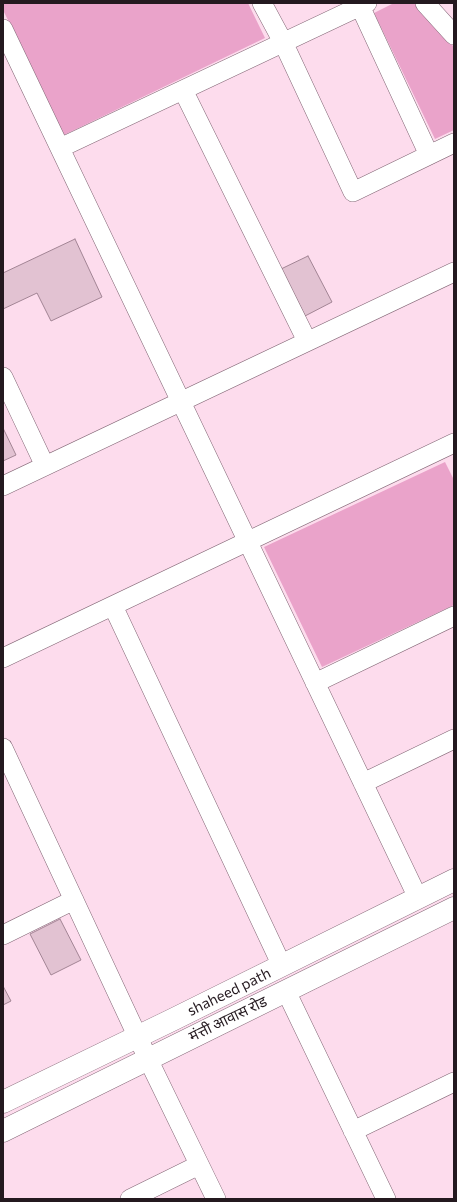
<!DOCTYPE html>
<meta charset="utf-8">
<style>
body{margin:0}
#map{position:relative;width:457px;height:1202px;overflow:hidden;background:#fddced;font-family:Commissioner,sans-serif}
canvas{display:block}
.frame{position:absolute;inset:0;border:4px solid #24191f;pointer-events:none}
</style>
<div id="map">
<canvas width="457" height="1202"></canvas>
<div class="frame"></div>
</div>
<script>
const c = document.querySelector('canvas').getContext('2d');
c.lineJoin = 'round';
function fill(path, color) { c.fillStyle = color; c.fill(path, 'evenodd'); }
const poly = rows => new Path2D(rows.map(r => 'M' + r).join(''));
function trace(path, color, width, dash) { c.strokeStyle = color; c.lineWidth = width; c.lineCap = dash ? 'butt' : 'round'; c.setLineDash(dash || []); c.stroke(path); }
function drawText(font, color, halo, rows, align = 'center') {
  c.font = font + ' Commissioner,"Noto Sans Devanagari",sans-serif'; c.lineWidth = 3; c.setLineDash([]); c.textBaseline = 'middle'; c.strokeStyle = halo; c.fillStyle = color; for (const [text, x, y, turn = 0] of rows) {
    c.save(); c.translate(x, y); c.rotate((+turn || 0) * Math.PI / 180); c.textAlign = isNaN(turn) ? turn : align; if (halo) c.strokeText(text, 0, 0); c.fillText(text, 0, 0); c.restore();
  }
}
const green = poly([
 [3,3,248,3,265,38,64,135,3,10],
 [394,3,415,3,454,47,454,130,435,139,374,13],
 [445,462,454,480,454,605,322,667,264,547]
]);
const building = poly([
 [75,239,102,297,51,321,37,293,3,309,3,273,75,239],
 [308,256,332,302,305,316,281,269,308,256],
 [3,428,16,455,3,461,3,428],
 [60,919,81,960,51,975,30,934,60,919],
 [3,986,11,1001,3,1005,3,986]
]);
const minor = poly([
 [262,3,283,42,353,192,454,143],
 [425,3,454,35],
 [360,6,429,155],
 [3,29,418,898],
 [183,90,307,341],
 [60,148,367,3],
 [3,377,45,466],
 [3,486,454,272],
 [113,606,282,966],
 [3,658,454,443],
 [315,683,454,616],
 [3,748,148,1059,216,1199],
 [363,783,454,739],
 [3,935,74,900],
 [286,991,386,1199],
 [353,1131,454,1082],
 [130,1199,199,1165]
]);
const tertiary = poly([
 [3,1102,174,1019,454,880],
 [3,1131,454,908]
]);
const streetNames = [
 ["shaheed path",229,992,-26],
 ["मंत्ती आवास रोड",228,1019,-26]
];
fill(green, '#eaa3ca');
fill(building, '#e2c2d2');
trace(building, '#a28494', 1);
trace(minor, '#836776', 20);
trace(tertiary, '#836776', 23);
trace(minor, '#fff', 19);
trace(tertiary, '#fff', 22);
drawText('15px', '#24191f', '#fff', streetNames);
</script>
